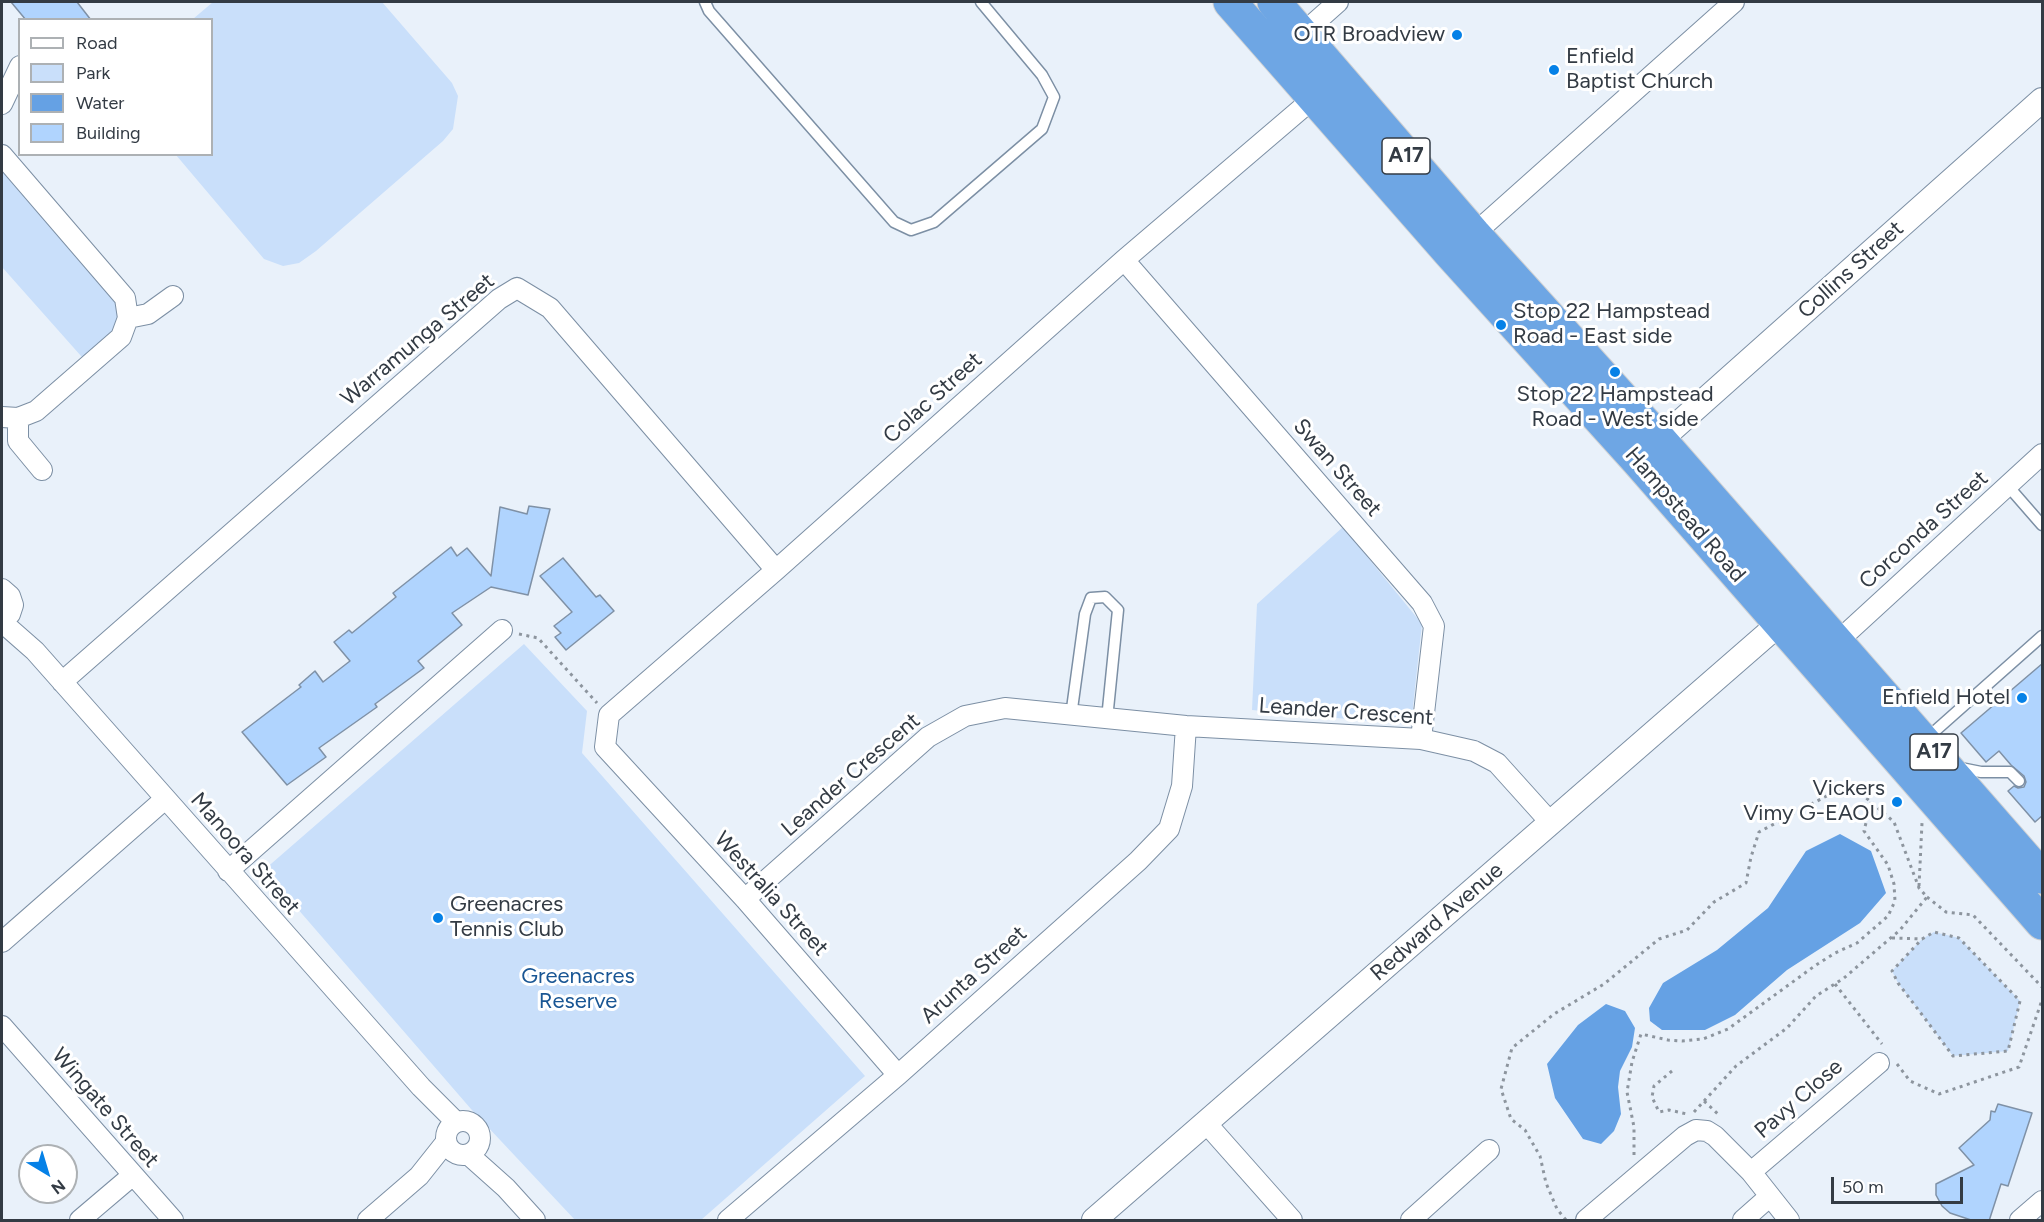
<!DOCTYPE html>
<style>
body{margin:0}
#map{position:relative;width:2044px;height:1222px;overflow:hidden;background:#e9f1fa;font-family:Figtree,sans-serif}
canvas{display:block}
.frame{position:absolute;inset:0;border:3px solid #333b44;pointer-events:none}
.legend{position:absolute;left:18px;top:18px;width:195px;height:138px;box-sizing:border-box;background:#fff;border:2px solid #adb1b4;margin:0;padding:8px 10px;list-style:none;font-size:18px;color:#333b44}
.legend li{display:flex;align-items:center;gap:12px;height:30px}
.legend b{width:30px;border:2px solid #adb1b4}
.north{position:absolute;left:18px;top:1144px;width:60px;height:60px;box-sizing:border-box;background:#fff;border:2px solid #adb1b4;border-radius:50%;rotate:142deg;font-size:16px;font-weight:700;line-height:24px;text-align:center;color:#333b44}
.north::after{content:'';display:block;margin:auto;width:21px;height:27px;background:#0581e7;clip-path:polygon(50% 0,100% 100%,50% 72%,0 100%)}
.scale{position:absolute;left:1831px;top:1177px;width:132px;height:27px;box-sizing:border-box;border:3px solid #333b44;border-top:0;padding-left:8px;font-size:18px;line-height:21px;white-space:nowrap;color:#333b44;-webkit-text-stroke:4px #fff;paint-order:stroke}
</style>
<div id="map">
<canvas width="2044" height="1222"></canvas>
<div class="frame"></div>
<ul class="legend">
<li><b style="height:8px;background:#fff"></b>Road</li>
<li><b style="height:16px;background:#c9dffa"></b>Park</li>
<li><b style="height:16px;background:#65a1e4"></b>Water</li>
<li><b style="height:16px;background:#b0d4fe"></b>Building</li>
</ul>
<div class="north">N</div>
<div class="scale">50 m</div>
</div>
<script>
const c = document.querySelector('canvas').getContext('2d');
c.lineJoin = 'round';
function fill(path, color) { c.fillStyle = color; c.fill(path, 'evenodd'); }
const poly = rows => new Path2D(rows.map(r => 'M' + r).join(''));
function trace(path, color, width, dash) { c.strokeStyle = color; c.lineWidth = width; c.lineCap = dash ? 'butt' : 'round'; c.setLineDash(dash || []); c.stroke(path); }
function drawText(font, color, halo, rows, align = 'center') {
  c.font = font + ' Figtree,sans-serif'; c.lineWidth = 6; c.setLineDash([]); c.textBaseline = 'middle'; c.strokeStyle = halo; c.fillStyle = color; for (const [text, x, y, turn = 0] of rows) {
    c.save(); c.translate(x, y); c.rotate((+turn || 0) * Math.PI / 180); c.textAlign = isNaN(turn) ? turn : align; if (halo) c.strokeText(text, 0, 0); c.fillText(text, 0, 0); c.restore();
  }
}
const green = poly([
 [213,2,382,2,452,83,458,96,453,129,443,141,316,251,299,263,283,266,264,259,176,155,212,154,212,20,193,19],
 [2,155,125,298,128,318,89,365,2,267],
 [1343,527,1422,624,1411,725,1252,710,1257,604],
 [524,644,587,711,582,753,865,1076,701,1220,575,1220,471,1109,264,870],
 [1934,932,1959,938,2020,1001,2008,1051,1953,1056,1898,983,1892,971,1922,939]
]);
const water = poly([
 [1840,834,1871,851,1886,893,1860,923,1787,970,1735,1015,1705,1030,1662,1030,1650,1021,1649,1008,1663,983,1717,950,1768,908,1806,851],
 [1606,1004,1625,1011,1635,1028,1632,1047,1620,1071,1618,1087,1621,1114,1614,1131,1601,1144,1583,1139,1555,1098,1547,1064,1578,1025]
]);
const building = poly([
 [11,2,77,2,91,20,26,20,11,2],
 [529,506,550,509,528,595,491,587,452,613,462,625,418,661,424,668,375,704,377,707,319,748,326,757,287,785,242,732,301,687,299,685,315,671,323,682,350,661,334,642,349,630,352,633,396,597,393,593,451,547,457,556,467,548,491,576,500,507,527,514,529,506],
 [563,558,596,597,600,595,614,611,566,650,555,637,561,633,554,626,572,612,540,576,563,558],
 [2043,663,2043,815,2035,822,2008,791,2014,786,2018,788,2024,787,2026,782,2024,776,2011,765,1999,751,1986,762,1961,733,2043,663],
 [1998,1104,2032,1113,2008,1186,2001,1184,1989,1221,1974,1221,1950,1213,1942,1206,1936,1195,1936,1184,1974,1165,1959,1148,1990,1120,1991,1111,1995,1112,1998,1104]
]);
const path = poly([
 [519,634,538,638,597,703],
 [1919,886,1922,823],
 [1927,897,1946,912,1973,915,2042,987],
 [1892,938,1922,939,1934,932,1959,938,2020,1001,2008,1051,1953,1056,1923,1016,1898,983,1892,971,1922,939],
 [1835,984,1882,1044],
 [1897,1064,1910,1081,1939,1094,2019,1067,2042,1000],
 [1672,1071,1654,1086,1652,1097,1659,1112,1669,1110,1687,1114],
 [1694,1112,1704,1101,1719,1115],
 [1634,1155,1634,1127,1627,1092,1632,1062,1641,1034,1668,1040,1682,1041,1703,1039,1728,1029,1816,965,1835,953,1857,943,1888,916,1895,901,1894,884,1888,865,1864,831,1871,802],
 [1566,1220,1557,1209,1546,1183,1540,1156,1525,1130,1511,1119,1501,1089,1512,1048,1554,1014,1604,984,1659,939,1687,930,1714,902,1746,883,1751,857,1759,832,1836,791,1864,796,1894,822,1919,888,1927,897,1900,930,1844,978,1816,996,1787,1028,1736,1066,1704,1101]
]);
const service = poly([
 [705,2,709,11,894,222,911,230,934,222,1042,129,1054,97,1042,75,981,2],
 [2008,486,2042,525],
 [1071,716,1085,614,1091,598,1105,597,1118,610,1107,719],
 [1926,739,2042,636],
 [1956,767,1981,772,2010,772,2019,781]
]);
const minor = poly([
 [1302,34,1338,2],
 [2,104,20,66],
 [2,155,125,298,128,318,121,337,36,411,18,418,2,417],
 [1474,234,1734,2],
 [1124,260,1422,603,1434,626,1421,739],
 [128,318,148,314,173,296],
 [18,418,18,441,42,470],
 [2,589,10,596,13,605,10,614,2,622],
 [2,622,35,651,421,1087,456,1122],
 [1837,642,2042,454],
 [62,682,499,299,517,288,550,308,776,570],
 [228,871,502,630],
 [745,899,928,737,965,716,1005,708,1186,726,1421,739,1474,751,1497,763,1551,823],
 [2,942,165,799],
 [2,1026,173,1220],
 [898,1075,745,899,605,747,609,715,776,570,1124,260,1315,97],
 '446 1138a17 17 0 1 1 34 0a17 17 0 1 1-34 0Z',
 [1206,1123,1292,1220],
 [469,1155,506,1188,535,1220],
 [1751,1172,1879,1063],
 [80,1220,133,1175],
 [368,1220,419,1176,446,1142],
 [728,1220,898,1075,1138,861,1169,829,1182,786,1186,726],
 [1411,1220,1489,1150],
 [1586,1220,1685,1136,1696,1130,1707,1131,1715,1136,1751,1172,1789,1220],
 [1743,1220,1769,1197],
 [2020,1220,2042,1201]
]);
const tertiary = poly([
 [1660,440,2042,100],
 [1094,1220,1780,623]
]);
const trunk = poly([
 [1230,2,1450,253,1637,460,2042,923],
 [1274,2,1474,234,1660,440,2042,877]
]);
const markers = [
 [1457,35,6,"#0581e7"],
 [1554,70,6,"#0581e7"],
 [1501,325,6,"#0581e7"],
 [1615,372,6,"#0581e7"],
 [2022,698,6,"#0581e7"],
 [1897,802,6,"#0581e7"],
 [438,918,6,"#0581e7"]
];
const shields = [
 [1406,156,48],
 [1934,752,48]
];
const shieldNames = [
 ["A17",1406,156],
 ["A17",1934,752]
];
const poiNames = [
 ["OTR Broadview",1445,35],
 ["Enfield",1566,57,"left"],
 ["Baptist Church",1566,82,"left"],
 ["Stop 22 Hampstead",1513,312,"left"],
 ["Road - East side",1513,337,"left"],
 ["Stop 22 Hampstead",1615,395,"center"],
 ["Road - West side",1615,420,"center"],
 ["Enfield Hotel",2010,698],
 ["Vickers",1885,789],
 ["Vimy G-EAOU",1885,814],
 ["Greenacres",450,905,"left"],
 ["Tennis Club",450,930,"left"]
];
const streetNames = [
 ["Collins Street",1851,270,-42],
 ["Warramunga Street",418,340,-40],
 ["Colac Street",933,398,-42],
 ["Swan Street",1337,468,49],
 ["Hampstead Road",1685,515,49],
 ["Corconda Street",1924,530,-42],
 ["Leander Crescent",1346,712,4],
 ["Leander Crescent",851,775,-41],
 ["Manoora Street",245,854,49],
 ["Westralia Street",771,894,48],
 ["Redward Avenue",1437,922,-41],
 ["Arunta Street",974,975,-42],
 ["Pavy Close",1799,1099,-41],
 ["Wingate Street",105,1108,49]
];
const parkNames = [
 ["Greenacres",578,977],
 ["Reserve",578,1002]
];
fill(green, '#c9dffa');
fill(water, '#65a1e4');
fill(building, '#b0d4fe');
trace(building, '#7f91a6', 1.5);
trace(service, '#7c8fa4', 13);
trace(minor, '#7c8fa4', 22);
trace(tertiary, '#7c8fa4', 26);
trace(trunk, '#ced0d2', 35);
trace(path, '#8d959e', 3, [3, 4.5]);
trace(service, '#fff', 10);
trace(minor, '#fff', 20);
trace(tertiary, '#fff', 24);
trace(trunk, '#6ea6e4', 33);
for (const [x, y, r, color] of markers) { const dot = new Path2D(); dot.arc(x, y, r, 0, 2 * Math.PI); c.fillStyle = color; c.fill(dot); trace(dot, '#fff', 2); }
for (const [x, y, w] of shields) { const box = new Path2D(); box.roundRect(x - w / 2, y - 18, w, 36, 4.5); c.fillStyle = '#fff'; c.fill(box); trace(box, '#333b44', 1.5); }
drawText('bold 21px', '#333b44', null, shieldNames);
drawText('22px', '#333b44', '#fff', poiNames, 'right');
drawText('22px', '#333b44', '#fff', streetNames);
drawText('22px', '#195694', '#fff', parkNames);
</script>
